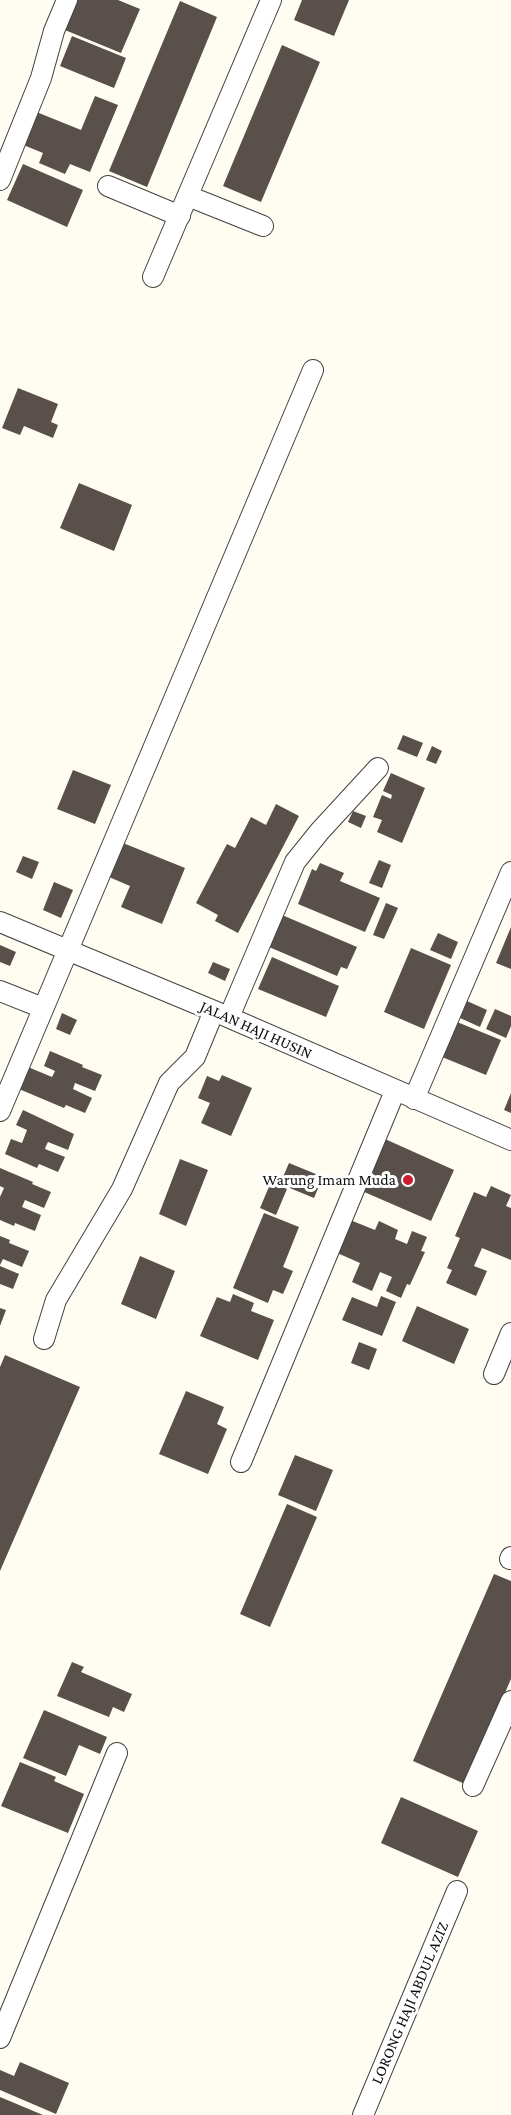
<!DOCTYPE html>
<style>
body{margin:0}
canvas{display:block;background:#fffcf1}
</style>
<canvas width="511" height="2115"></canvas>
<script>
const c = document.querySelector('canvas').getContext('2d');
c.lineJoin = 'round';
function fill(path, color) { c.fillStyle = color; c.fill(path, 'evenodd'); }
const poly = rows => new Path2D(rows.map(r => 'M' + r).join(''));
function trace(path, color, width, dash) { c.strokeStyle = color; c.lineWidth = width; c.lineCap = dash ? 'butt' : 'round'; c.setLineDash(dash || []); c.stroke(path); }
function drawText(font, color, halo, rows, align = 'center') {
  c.font = font + ' "Crimson Pro",serif'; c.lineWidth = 6; c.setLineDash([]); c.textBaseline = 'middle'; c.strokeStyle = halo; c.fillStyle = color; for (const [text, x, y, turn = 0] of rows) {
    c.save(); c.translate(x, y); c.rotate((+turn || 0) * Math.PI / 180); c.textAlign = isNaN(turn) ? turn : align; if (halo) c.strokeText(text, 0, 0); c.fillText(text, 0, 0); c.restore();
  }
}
const building = poly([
 [71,0,118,0,140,9,121,53,60,28],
 [302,0,349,0,334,36,294,20],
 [180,1,217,17,147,187,109,171],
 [72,36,126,58,114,88,60,66],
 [282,45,320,62,261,202,223,186],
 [95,96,118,105,90,172,70,164,65,174,39,163,43,153,21,144,34,111,81,130],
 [23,164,83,190,67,227,7,200],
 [18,388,58,404,51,422,58,425,53,438,24,426,20,435,2,428],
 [79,483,132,505,114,551,60,528],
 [403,735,423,743,417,757,397,749],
 [432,746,442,751,436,764,426,760],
 [73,770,111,785,95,824,57,809],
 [391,773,425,788,402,843,377,832,382,820,373,817,382,795,391,799,392,795,383,791],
 [276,804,299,816,238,933,215,921,218,915,196,903,227,844,235,848,251,817,266,825],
 [353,811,366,816,361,828,348,822],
 [123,843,185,868,162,924,121,907,130,886,109,877],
 [23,856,39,862,32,879,16,872],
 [379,860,391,865,382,888,369,883],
 [320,863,344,873,340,881,380,898,365,932,298,904,312,869,316,871],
 [54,882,73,890,61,918,43,910],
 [386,903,398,908,384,939,373,935],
 [282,915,357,947,347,969,341,967,337,976,269,947],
 [511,927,511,969,496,963],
 [438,933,458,942,451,959,430,950],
 [0,945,16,952,10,966,0,962],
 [411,948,451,965,424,1029,384,1012],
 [272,957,339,986,326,1017,258,989],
 [213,962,230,969,225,981,208,973],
 [467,1001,487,1010,480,1027,460,1018],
 [495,1009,511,1016,511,1026,506,1038,486,1029],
 [62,1013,77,1020,70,1035,56,1029],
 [457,1022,501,1040,486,1075,442,1057],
 [50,1051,83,1065,82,1067,102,1075,95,1091,75,1083,73,1089,92,1098,85,1113,66,1105,64,1108,19,1089,28,1067,52,1077,55,1071,44,1066],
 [222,1075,252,1088,231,1136,201,1123,210,1103,198,1098,207,1076,219,1081],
 [511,1093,511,1113,504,1110],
 [23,1110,74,1134,68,1150,48,1142,46,1146,45,1149,65,1157,58,1172,39,1164,37,1168,5,1154,11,1139,22,1143,27,1130,16,1125],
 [385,1139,454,1170,431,1221,362,1191],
 [180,1159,208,1170,186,1226,159,1214],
 [289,1163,323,1177,314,1198,280,1184],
 [0,1168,33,1182,32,1184,51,1192,44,1208,25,1200,22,1207,41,1215,35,1231,15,1223,14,1226,0,1220,0,1197,4,1188,0,1186],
 [271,1182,287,1189,276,1215,260,1208],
 [491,1186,511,1195,506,1206,511,1208,511,1260,482,1248,474,1266,487,1271,476,1296,446,1283,452,1270,447,1268,460,1238,455,1236,474,1192,486,1197],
 [264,1213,299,1227,283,1267,293,1271,283,1294,273,1290,268,1303,233,1288],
 [350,1220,375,1230,379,1221,398,1230,395,1239,407,1244,412,1231,427,1237,421,1251,425,1252,410,1285,407,1284,401,1298,386,1291,392,1277,380,1272,372,1291,352,1282,360,1263,335,1252],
 [0,1236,10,1240,9,1243,29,1251,22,1267,3,1259,0,1265],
 [140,1256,175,1271,156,1319,121,1304],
 [0,1266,19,1274,13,1289,0,1284],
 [233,1294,254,1303,251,1311,274,1320,258,1360,200,1336,217,1297,230,1302],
 [381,1296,396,1302,382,1336,342,1320,352,1297,377,1307],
 [417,1306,469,1329,454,1364,402,1341],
 [0,1308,6,1310,0,1326],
 [359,1342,377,1349,369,1370,351,1363],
 [5,1355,80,1387,0,1571,0,1367],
 [186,1391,224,1407,217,1424,227,1429,208,1474,159,1454],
 [295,1455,333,1470,316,1511,278,1495],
 [287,1504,317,1517,270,1627,240,1614],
 [494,1574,511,1581,511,1679,465,1784,413,1761],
 [72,1662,84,1667,81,1672,132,1694,124,1712,113,1707,109,1717,57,1696],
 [44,1710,107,1737,100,1754,79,1745,66,1776,23,1758],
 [20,1762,56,1777,54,1781,84,1794,68,1833,1,1806],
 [401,1797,478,1831,458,1877,381,1843],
 [20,2062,69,2083,56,2114,0,2090,0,2070,14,2076],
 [0,2097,43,2115,0,2115]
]);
const street = poly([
 [0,180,41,78,54,31,67,0],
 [108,186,180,216],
 [188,196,263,226],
 [153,277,271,0],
 [0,922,214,1011,511,1140],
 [0,991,43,1008],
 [229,1017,295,862,320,831,378,768],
 [414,1099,511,872],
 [0,1111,313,370],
 [44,1339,56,1300,122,1189,169,1083,195,1057,214,1011],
 [494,1374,511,1333],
 [241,1462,395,1091],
 [510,1559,511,1557],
 [473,1786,511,1701],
 [0,2038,117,1753],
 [363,2115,457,1891]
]);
const markers = [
 [408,1180,6,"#cb1c2e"]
];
const streetNames = [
 ["JALAN HAJI HUSIN",256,1030,24],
 ["LORONG HAJI ABDUL AZIZ",410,2003,-67]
];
const poiNames = [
 ["Warung Imam Muda",396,1180]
];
fill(building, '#594f4b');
trace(street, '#424242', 22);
trace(street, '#fff', 20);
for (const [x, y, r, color] of markers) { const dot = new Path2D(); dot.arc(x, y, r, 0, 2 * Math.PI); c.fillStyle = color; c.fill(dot); trace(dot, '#fff', 2); }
drawText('16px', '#0f0f0f', '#fff', streetNames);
drawText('16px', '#0f0f0f', '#fff', poiNames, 'right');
</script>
